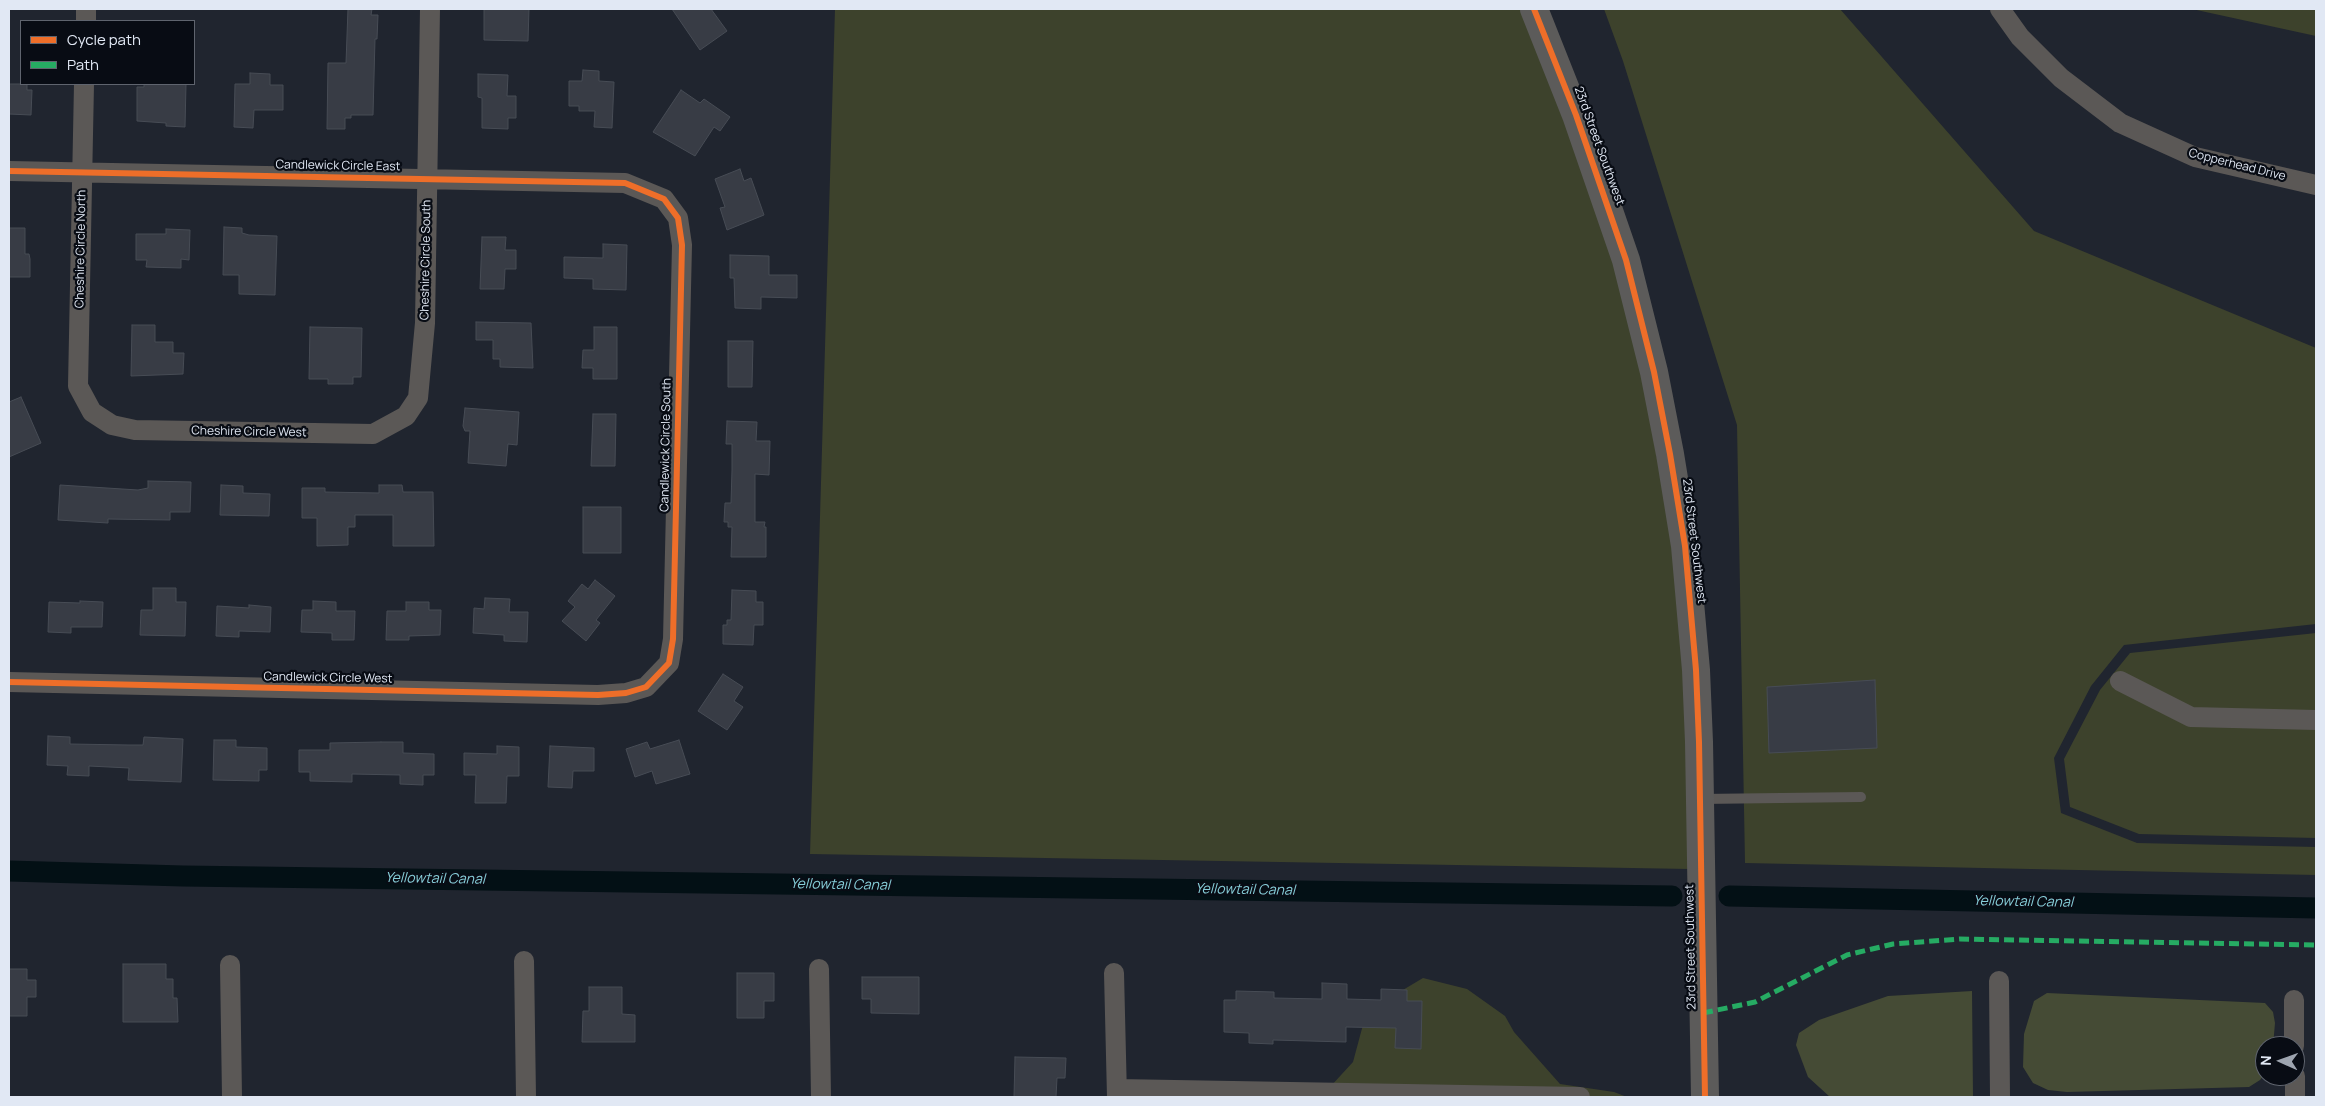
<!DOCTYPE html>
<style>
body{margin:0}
#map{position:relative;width:2325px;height:1106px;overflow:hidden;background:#20252f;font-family:Manrope,sans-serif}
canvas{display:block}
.frame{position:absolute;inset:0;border:10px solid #e1e8f4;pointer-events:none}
.legend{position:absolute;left:20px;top:20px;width:175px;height:65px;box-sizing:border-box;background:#080c14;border:1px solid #5f646e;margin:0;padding:6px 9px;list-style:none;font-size:15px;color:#e1e8f4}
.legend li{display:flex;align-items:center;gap:10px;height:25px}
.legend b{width:25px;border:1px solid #5f646e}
.north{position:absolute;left:2255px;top:1036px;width:50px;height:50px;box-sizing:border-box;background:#080c14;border:1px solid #5f646e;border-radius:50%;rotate:272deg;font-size:14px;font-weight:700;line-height:20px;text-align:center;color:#e1e8f4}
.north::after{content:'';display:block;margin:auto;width:18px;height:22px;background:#9da4af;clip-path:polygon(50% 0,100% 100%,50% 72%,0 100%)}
</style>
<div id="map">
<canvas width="2325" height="1106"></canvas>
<div class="frame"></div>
<ul class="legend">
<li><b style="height:6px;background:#ee6e29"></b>Cycle path</li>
<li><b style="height:6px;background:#26ab63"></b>Path</li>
</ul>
<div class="north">N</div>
</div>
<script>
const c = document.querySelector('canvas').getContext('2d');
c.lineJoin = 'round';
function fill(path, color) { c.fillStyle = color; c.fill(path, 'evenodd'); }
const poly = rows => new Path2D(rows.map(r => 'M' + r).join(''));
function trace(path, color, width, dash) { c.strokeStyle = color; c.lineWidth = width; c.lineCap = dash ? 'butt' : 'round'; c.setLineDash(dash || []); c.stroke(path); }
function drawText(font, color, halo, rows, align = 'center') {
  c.font = font + ' Manrope,sans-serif'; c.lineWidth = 4.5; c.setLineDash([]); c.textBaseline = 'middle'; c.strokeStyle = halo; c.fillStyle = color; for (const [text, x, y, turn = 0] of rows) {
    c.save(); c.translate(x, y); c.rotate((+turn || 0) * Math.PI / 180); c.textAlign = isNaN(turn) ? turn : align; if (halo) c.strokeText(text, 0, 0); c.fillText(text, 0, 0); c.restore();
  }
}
const green = poly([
 [835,9,1522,9,1565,118,1614,263,1642,374,1673,547,1684,670,1690,869,810,854],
 [1604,9,1840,9,2034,231,2316,348,2316,624,2124,645,2091,686,2054,758,2061,813,2137,843,2316,847,2316,875,1745,863,1737,425,1623,61],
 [2192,9,2316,9,2316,36],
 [2316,633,2316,838,2139,834,2070,807,2064,759,2100,690,2130,653],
 [1423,978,1467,989,1505,1016,1514,1032,1560,1084,1614,1092,1627,1097,1313,1097,1330,1087,1353,1062,1364,1021,1371,1009]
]);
const forest = poly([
 [1972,991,1973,1097,1830,1097,1808,1077,1796,1045,1799,1033,1819,1020,1888,996],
 [2047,993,2265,1003,2273,1012,2275,1023,2273,1046,2265,1046,2265,1073,2260,1080,2249,1087,2067,1092,2048,1090,2033,1083,2023,1067,2024,1034,2034,1001]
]);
const canal = poly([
 [9,871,183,876,1672,896],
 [1729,896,2316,908]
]);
const building = poly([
 [348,9,372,9,371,15,378,15,377,39,375,39,373,115,351,115,351,118,345,118,345,129,327,129,328,63,346,63,348,9],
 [484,9,529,9,528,41,484,40,484,9],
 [672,9,711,9,727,31,700,50,672,9],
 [583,70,599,71,599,81,614,82,612,128,594,127,595,111,579,111,579,106,569,106,569,81,582,81,583,70],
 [250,73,270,74,270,85,283,85,283,110,254,110,253,128,234,127,235,84,250,84,250,73],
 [478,74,508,75,507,96,516,96,516,118,508,118,508,129,482,128,482,98,478,97,478,74],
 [9,84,27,84,27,90,32,90,31,115,9,114,9,84],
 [144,84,186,84,185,127,166,126,166,123,137,121,137,87,144,87,144,84],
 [681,90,700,103,704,99,730,117,720,131,714,127,695,156,653,132,681,90],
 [740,169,744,181,751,178,764,215,727,230,720,208,725,207,715,179,740,169],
 [224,227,242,228,242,233,249,235,277,236,275,295,239,294,239,275,223,275,224,227],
 [9,228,25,228,25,254,29,254,30,259,30,277,9,277,9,228],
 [166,229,190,230,189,260,181,259,181,268,146,267,147,260,136,260,136,234,166,234,166,229],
 [482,237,506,237,505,250,516,250,516,269,505,269,504,289,480,289,482,237],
 [603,244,627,245,626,290,593,289,593,279,564,278,564,257,603,258,603,244],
 [730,255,769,256,769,275,797,275,797,298,761,297,761,309,735,308,734,278,730,278,730,255],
 [476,322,531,323,533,368,500,367,500,359,493,359,493,340,476,340,476,322],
 [132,325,155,325,155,342,173,342,173,353,184,353,183,374,131,376,132,325],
 [310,327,362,328,361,377,353,377,353,384,328,384,328,379,309,379,310,327],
 [594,327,617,327,617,379,593,379,593,368,582,368,583,350,594,350,594,327],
 [728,341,753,341,752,387,728,387,728,341],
 [21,397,41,443,9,457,9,402,21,397],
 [465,408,519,412,517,445,508,444,506,466,468,463,470,431,465,431,463,426,465,408],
 [593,414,616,414,615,466,591,466,593,414],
 [727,421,757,422,756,441,770,441,769,475,755,474,755,522,765,522,764,527,766,527,766,557,731,557,732,527,728,527,728,522,724,522,725,503,731,503,732,470,732,444,726,444,727,421],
 [148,481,191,482,190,512,170,512,170,520,108,519,108,523,58,520,60,485,138,490,148,488,148,481],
 [221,485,243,486,243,493,270,494,269,516,220,515,221,485],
 [379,485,402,485,403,492,433,492,434,546,393,546,393,515,355,515,355,527,348,527,348,545,317,546,317,518,302,518,302,488,325,488,325,492,379,493,379,485],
 [583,507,621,507,621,553,583,553,583,507],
 [595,580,615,596,596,620,600,623,586,641,562,621,575,607,568,601,582,584,588,589,595,580],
 [153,588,176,588,176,602,186,602,185,636,140,635,141,610,153,610,153,588],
 [732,590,756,591,756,602,763,602,763,625,754,625,753,645,723,644,723,625,727,625,727,620,731,620,732,590],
 [485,598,510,599,509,612,528,612,527,642,504,641,504,635,473,633,474,608,484,609,485,598],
 [80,601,103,602,102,627,71,627,71,633,48,632,49,602,80,603,80,601],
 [313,601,336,602,336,611,355,611,354,640,332,640,332,633,301,632,302,610,313,610,313,601],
 [406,602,429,602,429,610,441,610,440,635,409,636,409,640,386,640,387,611,406,611,406,602],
 [249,605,271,607,270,632,239,631,239,637,216,636,217,606,249,608,249,605],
 [723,674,743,687,734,701,743,707,727,730,698,711,723,674],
 [1875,680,1877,748,1769,753,1767,687,1875,680],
 [48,736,70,737,70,744,129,745,143,745,144,737,183,739,181,782,128,780,129,768,89,766,89,776,67,775,68,766,47,765,48,736],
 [214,740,236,740,236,747,267,748,267,770,259,770,259,781,213,780,214,740],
 [679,740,690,774,656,784,652,771,635,777,626,749,647,742,650,749,679,740],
 [381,742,403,742,403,753,434,754,434,775,423,775,423,785,400,784,400,775,352,774,352,782,310,781,310,772,299,772,299,750,330,750,330,743,381,742],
 [497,746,519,747,519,776,507,776,506,803,475,803,476,775,464,775,464,753,497,754,497,746],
 [550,746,594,748,594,771,573,771,572,788,548,787,550,746],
 [123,964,166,964,166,979,173,979,173,998,177,998,178,1022,123,1022,123,964],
 [9,969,27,969,27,980,36,980,36,997,27,997,27,1016,9,1016,9,969],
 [737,973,774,973,774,1001,764,1001,764,1018,737,1018,737,973],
 [862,977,919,977,919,1014,871,1013,871,999,862,999,862,977],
 [1322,983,1347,984,1347,999,1381,1000,1381,989,1407,990,1407,1001,1422,1001,1421,1049,1395,1048,1396,1028,1346,1027,1346,1042,1273,1040,1273,1044,1249,1043,1249,1033,1224,1032,1224,1000,1236,1000,1236,991,1274,992,1274,998,1322,999,1322,983],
 [589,987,622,987,622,1014,635,1015,635,1042,582,1042,583,1011,589,1011,589,987],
 [1015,1057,1066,1058,1065,1078,1057,1078,1056,1097,1014,1097,1015,1057]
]);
const lane = poly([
 [1701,799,1861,797]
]);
const street = poly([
 [2000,9,2020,37,2061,78,2120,123,2195,157,2316,185],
 [86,21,86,9],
 [84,84,78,386,92,412,112,425,135,430,373,434,406,416,418,398,425,323,430,9],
 [9,171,625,183,664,199,678,218,682,245,673,639,669,663,646,687,626,693,598,695,9,682],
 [2120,681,2191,717,2316,720],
 [524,961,526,1097],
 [230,965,232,1097],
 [819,969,821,1097],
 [1114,973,1117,1097],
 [1999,981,2000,1097],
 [2294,1000,2294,1046],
 [2295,1076,2295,1097],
 [1117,1089,1580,1097]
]);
const secondary = poly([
 [1534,9,1576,115,1626,260,1654,372,1670,454,1685,546,1696,670,1699,742,1705,1097]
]);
const quiet = poly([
 [1703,1013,1755,1002,1847,955,1893,944,1960,939,2316,945]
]);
const cycleway = poly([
 [1534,9,1576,115,1626,260,1654,372,1670,454,1685,546,1696,670,1699,742,1705,1097],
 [9,171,625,183,664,199,678,218,682,245,673,639,669,663,646,687,626,693,598,695,9,682]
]);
const streetNames = [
 ["23rd Street Southwest",1599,146,70],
 ["Copperhead Drive",2237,165,14],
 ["Candlewick Circle East",338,166,1],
 ["Cheshire Circle North",81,249,-89],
 ["Cheshire Circle South",426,260,-89],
 ["Cheshire Circle West",249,432,1],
 ["Candlewick Circle South",666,445,-89],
 ["23rd Street Southwest",1694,541,83],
 ["Candlewick Circle West",328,678,1],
 ["23rd Street Southwest",1691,947,-91]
];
const waterNames = [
 ["Yellowtail Canal",435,879,1],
 ["Yellowtail Canal",840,885,1],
 ["Yellowtail Canal",1245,890,1],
 ["Yellowtail Canal",2023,902,1]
];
fill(green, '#3d422c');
fill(forest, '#454b35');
trace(canal, '#031015', 21);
fill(building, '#383c45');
trace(building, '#474c55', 1);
trace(lane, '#5b5856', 10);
trace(street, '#5b5856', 20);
trace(secondary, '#5c5b5a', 28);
trace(quiet, '#26ab63', 5, [10, 5]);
trace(cycleway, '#ee6e29', 6);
drawText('12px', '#e1e8f4', '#080c14', streetNames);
drawText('italic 14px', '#87ced9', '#080c14', waterNames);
</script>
